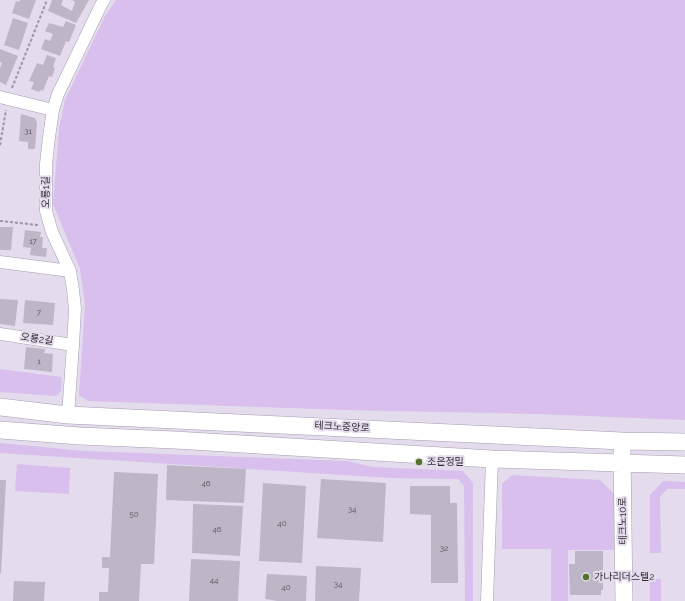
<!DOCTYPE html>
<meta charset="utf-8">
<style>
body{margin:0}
canvas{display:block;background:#e4dbed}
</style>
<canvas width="685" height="601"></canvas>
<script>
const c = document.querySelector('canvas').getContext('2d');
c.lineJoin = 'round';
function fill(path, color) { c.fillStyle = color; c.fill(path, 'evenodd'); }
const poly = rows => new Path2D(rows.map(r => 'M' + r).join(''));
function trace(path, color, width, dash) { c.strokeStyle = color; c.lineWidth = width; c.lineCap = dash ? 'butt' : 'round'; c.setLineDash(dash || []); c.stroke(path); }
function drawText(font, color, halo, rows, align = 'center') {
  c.font = font + ' Raleway,"Noto Sans KR",sans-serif'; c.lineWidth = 4; c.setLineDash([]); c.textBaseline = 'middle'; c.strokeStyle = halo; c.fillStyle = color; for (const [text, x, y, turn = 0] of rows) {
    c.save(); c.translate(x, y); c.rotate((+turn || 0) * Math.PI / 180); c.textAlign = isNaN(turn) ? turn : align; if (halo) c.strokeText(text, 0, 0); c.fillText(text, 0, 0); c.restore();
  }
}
const green = poly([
 [116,0,685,0,685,420,538,414,346,410,88,401,79,395,85,304,80,269,53,204,59,128,65,100,105,16],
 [0,369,62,377,61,391,56,396,0,392],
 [0,443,85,451,347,461,373,467,463,471,473,483,473,601,465,601,464,486,458,479,390,478,15,454,0,453],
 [17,464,70,468,69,494,15,491],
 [512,475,600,480,615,495,615,550,568,550,568,601,551,601,551,549,502,549,502,484],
 [663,481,685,482,685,489,667,489,660,497,661,553,650,553,650,495],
 [650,579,661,579,661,601,650,601]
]);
const building = poly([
 [20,0,36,0,29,19,12,13,16,1,19,2],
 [52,0,63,0,61,5,72,11,75,2,72,0,89,0,76,23,48,11],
 [13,18,28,23,19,50,4,45],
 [66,21,76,25,69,42,66,41,60,56,41,49,45,39,50,41,53,34,45,31,49,23,63,27],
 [0,49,18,56,6,85,0,82,0,68,2,63,0,62],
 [47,55,56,58,53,67,55,68,52,77,49,76,43,91,40,90,39,92,31,89,34,82,29,81,37,63,43,65],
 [21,114,35,118,37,123,35,149,28,149,28,142,19,141],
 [0,227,13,227,11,250,0,250],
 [25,230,41,232,40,237,43,237,42,248,47,248,46,257,30,255,31,248,23,247],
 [0,299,18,300,15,326,0,324],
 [25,300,55,303,53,325,23,323],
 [26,347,45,349,44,353,53,354,52,372,24,369],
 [167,465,246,469,244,503,166,500],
 [114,472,158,474,154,564,141,564,139,601,99,601,99,592,108,592,109,568,102,568,102,557,110,557],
 [321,479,386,483,383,542,317,538],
 [0,480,6,480,1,573,0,573],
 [263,483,306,486,302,563,259,561],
 [410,486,450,486,450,503,457,503,458,583,431,583,431,515,410,514],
 [193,504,243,506,240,556,192,553],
 [575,551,603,551,603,590,601,590,601,595,570,595,569,564,575,564],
 [191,559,240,561,238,601,189,601],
 [316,566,361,568,359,601,315,601],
 [267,574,307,576,306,601,277,601,265,599],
 [14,581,45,582,44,601,13,601]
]);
const path = poly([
 [12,88,47,0],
 [0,145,6,110],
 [0,221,38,225]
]);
const street = poly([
 [0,97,53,110],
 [0,262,70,271],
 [0,334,73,345],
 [68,415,73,345,75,309,73,290,70,271,52,232,46,211,46,164,49,137,53,110,58,94,101,5,104,0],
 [487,601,492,459]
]);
const secondary = poly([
 [0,407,68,415,622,441,685,442],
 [0,430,80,436,175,440,492,459,685,465],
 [622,453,624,601]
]);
const markers = [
 [419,462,4,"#54742b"],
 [586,577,4,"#54742b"]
];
const numberNames = [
 ["31",28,132],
 ["17",33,242],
 ["7",39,313],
 ["1",39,362],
 ["46",206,484],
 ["34",352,510],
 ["50",134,515],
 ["40",282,524],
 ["46",217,530],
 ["32",444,549],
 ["44",214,581],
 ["34",338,585],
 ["40",286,588]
];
const streetNames = [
 ["오룡1길",46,192,-91],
 ["오룡2길",37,339,8],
 ["테크노중앙로",342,427,3],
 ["테크노10로",623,521,-91]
];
const poiNames = [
 ["조은정밀",427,462],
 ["가나리더스텔2",594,577]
];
fill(green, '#d8bfed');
fill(building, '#beb5c6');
trace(street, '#a69dae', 13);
trace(secondary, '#a69dae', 18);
trace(path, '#9c95a2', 2, [3, 2]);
trace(street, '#fff', 12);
trace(secondary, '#fff', 17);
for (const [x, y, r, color] of markers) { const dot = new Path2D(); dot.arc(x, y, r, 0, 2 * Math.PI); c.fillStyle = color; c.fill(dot); trace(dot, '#e4dbed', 1.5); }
drawText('8px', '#544e58', null, numberNames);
drawText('10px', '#302c33', '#e4dbed', streetNames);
drawText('10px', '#302c33', '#e4dbed', poiNames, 'left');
</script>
